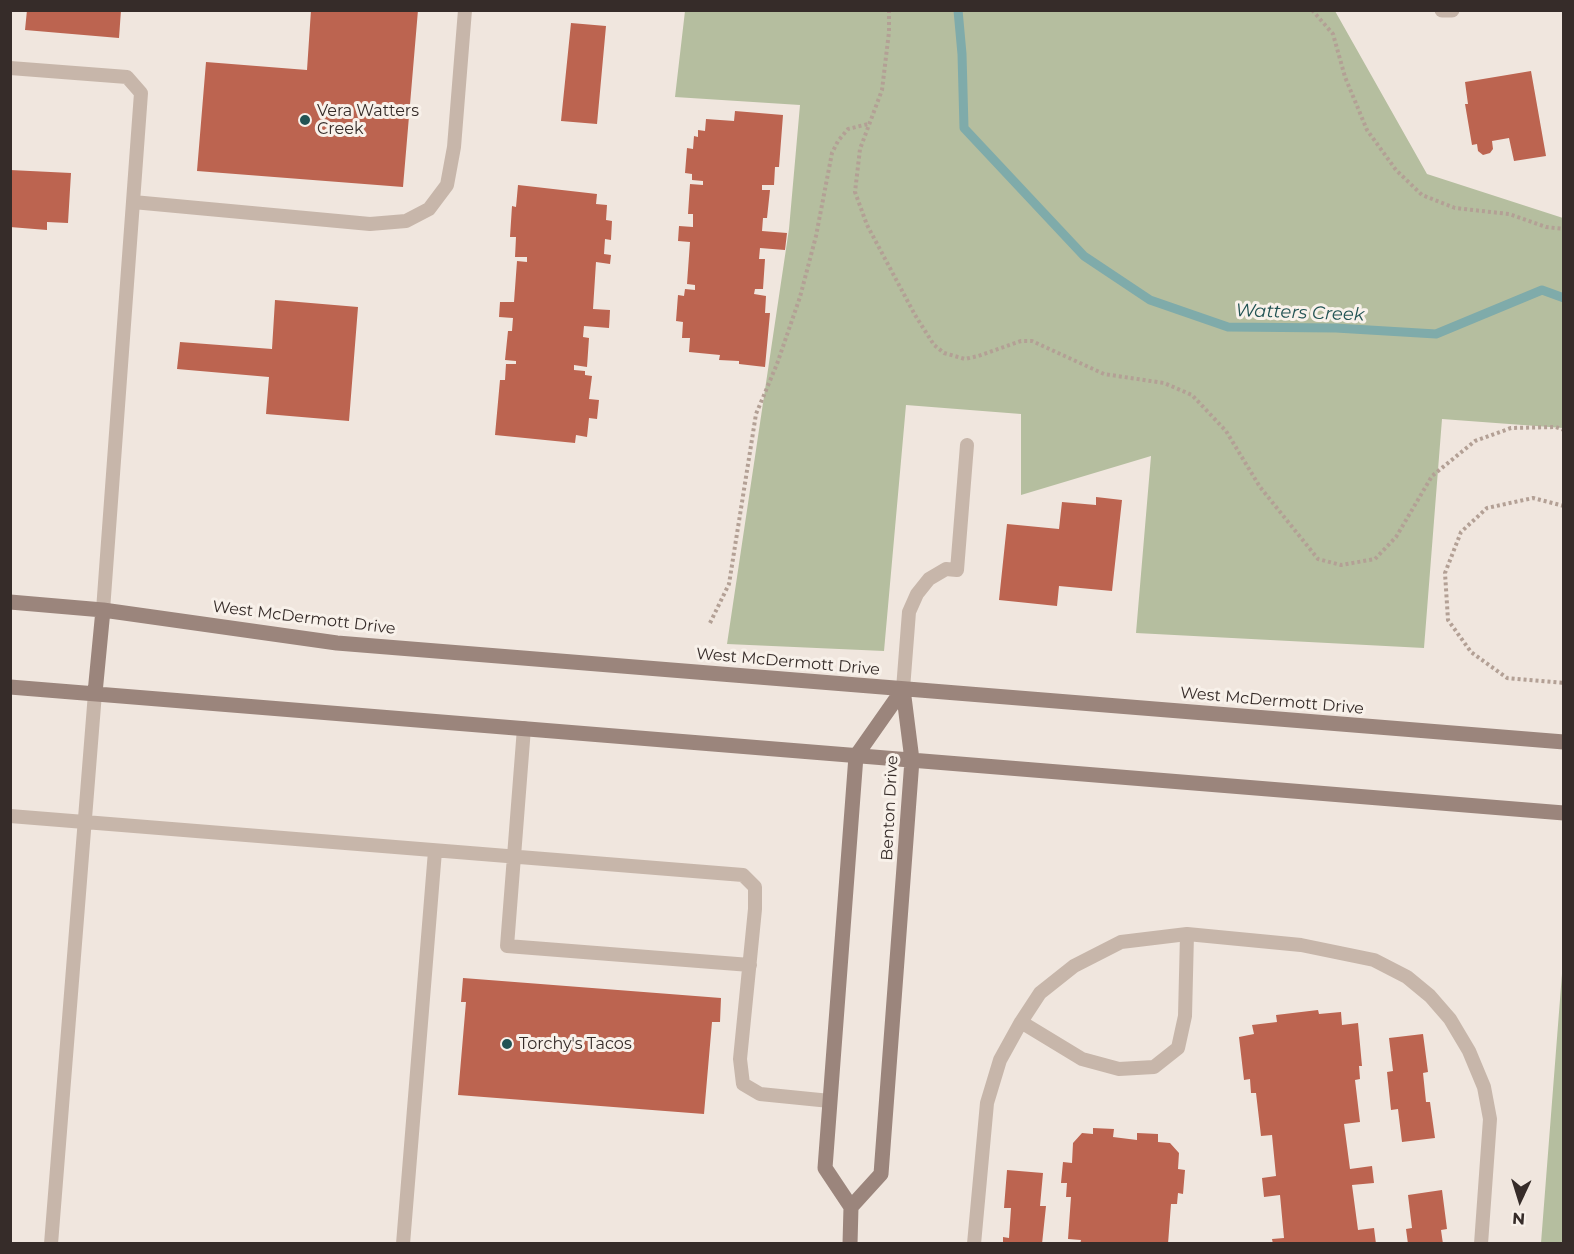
<!DOCTYPE html>
<style>
body{margin:0}
#map{position:relative;width:1574px;height:1254px;overflow:hidden;background:#f0e6de;font-family:Montserrat,sans-serif}
canvas{display:block}
.frame{position:absolute;inset:0;border:12px solid #362c29;pointer-events:none}
.north{position:absolute;left:1490px;top:1170px;width:60px;height:60px;-webkit-text-stroke:4px #f8f1ea;paint-order:stroke;rotate:184deg;font-size:16px;font-weight:700;line-height:24px;text-align:center;color:#362c29}
.north::after{content:'';display:block;margin:auto;width:21px;height:27px;background:#362c29;clip-path:polygon(50% 0,100% 100%,50% 72%,0 100%)}
</style>
<div id="map">
<canvas width="1574" height="1254"></canvas>
<div class="frame"></div>
<div class="north">N</div>
</div>
<script>
const c = document.querySelector('canvas').getContext('2d');
c.lineJoin = 'round';
function fill(path, color) { c.fillStyle = color; c.fill(path, 'evenodd'); }
const poly = rows => new Path2D(rows.map(r => 'M' + r).join(''));
function trace(path, color, width, dash) { c.strokeStyle = color; c.lineWidth = width; c.lineCap = dash ? 'butt' : 'round'; c.setLineDash(dash || []); c.stroke(path); }
function drawText(font, color, halo, rows, align = 'center') {
  c.font = font + ' Montserrat,sans-serif'; c.lineWidth = 6; c.setLineDash([]); c.textBaseline = 'middle'; c.strokeStyle = halo; c.fillStyle = color; for (const [text, x, y, turn = 0] of rows) {
    c.save(); c.translate(x, y); c.rotate((+turn || 0) * Math.PI / 180); c.textAlign = isNaN(turn) ? turn : align; if (halo) c.strokeText(text, 0, 0); c.fillText(text, 0, 0); c.restore();
  }
}
const green = poly([
 [685,11,1335,11,1427,174,1563,218,1563,428,1442,419,1424,648,1136,633,1151,456,1021,495,1021,414,906,405,884,651,727,644,789,229,800,105,675,97],
 [1563,961,1563,1243,1541,1243]
]);
const stream = poly([
 [958,10,962,54,964,128,1084,256,1150,300,1228,327,1336,328,1436,334,1542,290,1564,298]
]);
const building = poly([
 [27,10,121,10,119,38,25,30],
 [311,10,418,10,403,187,197,171,206,62,307,70],
 [571,23,606,26,597,124,561,121],
 [1531,71,1546,156,1514,161,1509,138,1492,141,1493,149,1490,153,1483,155,1478,151,1477,144,1472,145,1465,104,1468,104,1465,82],
 [735,111,783,115,779,167,775,167,774,185,762,185,762,190,770,190,767,218,763,218,762,231,787,233,785,250,760,248,759,259,765,259,763,289,755,289,754,294,766,296,765,313,770,313,765,367,739,364,739,361,719,360,720,355,689,352,690,338,682,338,683,322,676,321,678,295,684,296,685,289,695,290,695,285,687,284,690,242,678,241,679,226,693,227,693,214,688,214,690,184,703,185,703,181,692,180,692,174,685,173,687,148,693,149,694,136,698,137,698,130,705,131,706,119,734,121],
 [10,170,71,173,68,223,47,222,47,230,10,227],
 [518,185,597,194,596,204,607,205,606,220,612,221,611,240,605,239,604,254,611,255,610,264,596,262,593,309,610,310,609,328,584,326,583,337,589,338,587,367,574,365,574,370,585,371,585,375,592,376,589,399,599,400,597,419,589,418,587,437,576,435,575,443,495,435,500,380,505,380,506,364,516,364,516,361,505,360,508,331,512,331,513,318,499,317,500,302,514,302,517,261,527,262,527,257,515,257,516,237,510,237,512,206,516,207],
 [275,300,358,307,349,421,266,414,269,377,177,369,180,342,272,349],
 [1096,497,1122,500,1112,591,1059,586,1057,606,999,600,1007,524,1059,529,1062,502,1096,505],
 [463,978,721,998,720,1022,712,1022,704,1114,458,1095,466,1002,461,1002],
 [1318,1010,1319,1014,1341,1012,1342,1025,1358,1023,1362,1066,1359,1066,1360,1079,1355,1080,1360,1122,1344,1124,1350,1169,1372,1166,1374,1183,1352,1185,1358,1230,1374,1228,1376,1244,1273,1244,1272,1239,1284,1238,1280,1195,1264,1197,1262,1178,1276,1176,1272,1135,1261,1136,1256,1093,1251,1093,1250,1079,1244,1080,1239,1037,1254,1034,1252,1025,1277,1022,1276,1015],
 [1423,1034,1428,1072,1423,1073,1426,1102,1430,1102,1435,1138,1402,1142,1398,1109,1391,1110,1387,1072,1393,1071,1389,1038],
 [1093,1128,1114,1129,1113,1137,1137,1140,1137,1133,1158,1134,1158,1142,1170,1143,1179,1153,1178,1169,1185,1170,1183,1194,1178,1193,1177,1204,1171,1204,1168,1244,1080,1244,1081,1240,1068,1239,1071,1197,1066,1197,1067,1183,1061,1183,1063,1162,1072,1163,1073,1143,1082,1133,1093,1134],
 [1007,1170,1043,1173,1040,1206,1046,1206,1042,1244,1003,1244,1003,1237,1009,1238,1011,1208,1004,1208],
 [1442,1190,1447,1229,1441,1230,1443,1244,1408,1244,1406,1229,1412,1228,1408,1195]
]);
const path = poly([
 [889,10,889,32,882,90,860,149,855,192,867,225,915,315,934,345,944,353,965,359,978,356,1021,341,1032,341,1104,374,1164,383,1192,395,1226,431,1260,487,1318,559,1341,565,1375,559,1396,537,1432,476,1475,441,1511,428,1556,427,1564,430],
 [1312,10,1333,34,1345,77,1367,130,1396,170,1422,195,1455,208,1509,214,1546,227,1564,229],
 [1564,506,1533,498,1487,508,1461,532,1445,573,1448,620,1471,652,1507,678,1564,683],
 [710,623,729,584,756,414,777,364,800,297,816,236,832,153,838,141,848,129,868,124]
]);
const lane = poly([
 [10,68,127,77,141,93,103,610],
 [133,202,370,224,406,221,429,209,447,185,454,147,465,10],
 [903,689,909,612,917,594,929,579,946,569,957,570,967,445],
 [524,728,507,946,750,965],
 [10,816,743,875,755,887,755,909,740,1059,743,1084,760,1094,830,1101],
 [1021,1022,1082,1059,1119,1069,1154,1067,1178,1048,1185,1016,1187,934],
 [51,1244,95,693],
 [403,1244,435,851],
 [974,1244,987,1103,1000,1060,1021,1022,1040,993,1074,966,1121,942,1187,934,1301,945,1374,960,1407,977,1430,996,1450,1019,1469,1051,1484,1087,1490,1119,1481,1244]
]);
const street = poly([
 [1442,10,1452,10]
]);
const secondary = poly([
 [10,602,103,610,337,643,1564,742],
 [10,687,1564,813],
 [95,693,103,610],
 [851,1207,881,1174,912,760,903,689],
 [850,1244,851,1207,825,1168,856,756,903,689]
]);
const markers = [
 [305,120,6,"#225354"],
 [507,1044,6,"#225354"]
];
const poiNames = [
 ["Vera Watters",317,111],
 ["Creek",317,129],
 ["Torchy's Tacos",519,1044]
];
const streetNames = [
 ["West McDermott Drive",304,618,7],
 ["West McDermott Drive",788,662,5],
 ["West McDermott Drive",1272,701,5],
 ["Benton Drive",890,808,-87]
];
const waterNames = [
 ["Watters Creek",1300,313,2]
];
fill(green, '#b5be9f');
trace(stream, '#7fabaa', 9);
fill(building, '#bc6450');
trace(path, '#b3a095', 4, [3, 3]);
trace(lane, '#c7b6aa', 14);
trace(street, '#c7b6aa', 15);
trace(secondary, '#9b857c', 15);
for (const [x, y, r, color] of markers) { const dot = new Path2D(); dot.arc(x, y, r, 0, 2 * Math.PI); c.fillStyle = color; c.fill(dot); trace(dot, '#f8f1ea', 2); }
drawText('16px', '#362c29', '#f8f1ea', poiNames, 'left');
drawText('16px', '#362c29', '#f8f1ea', streetNames);
drawText('italic 18px', '#225354', '#f8f1ea', waterNames);
</script>
